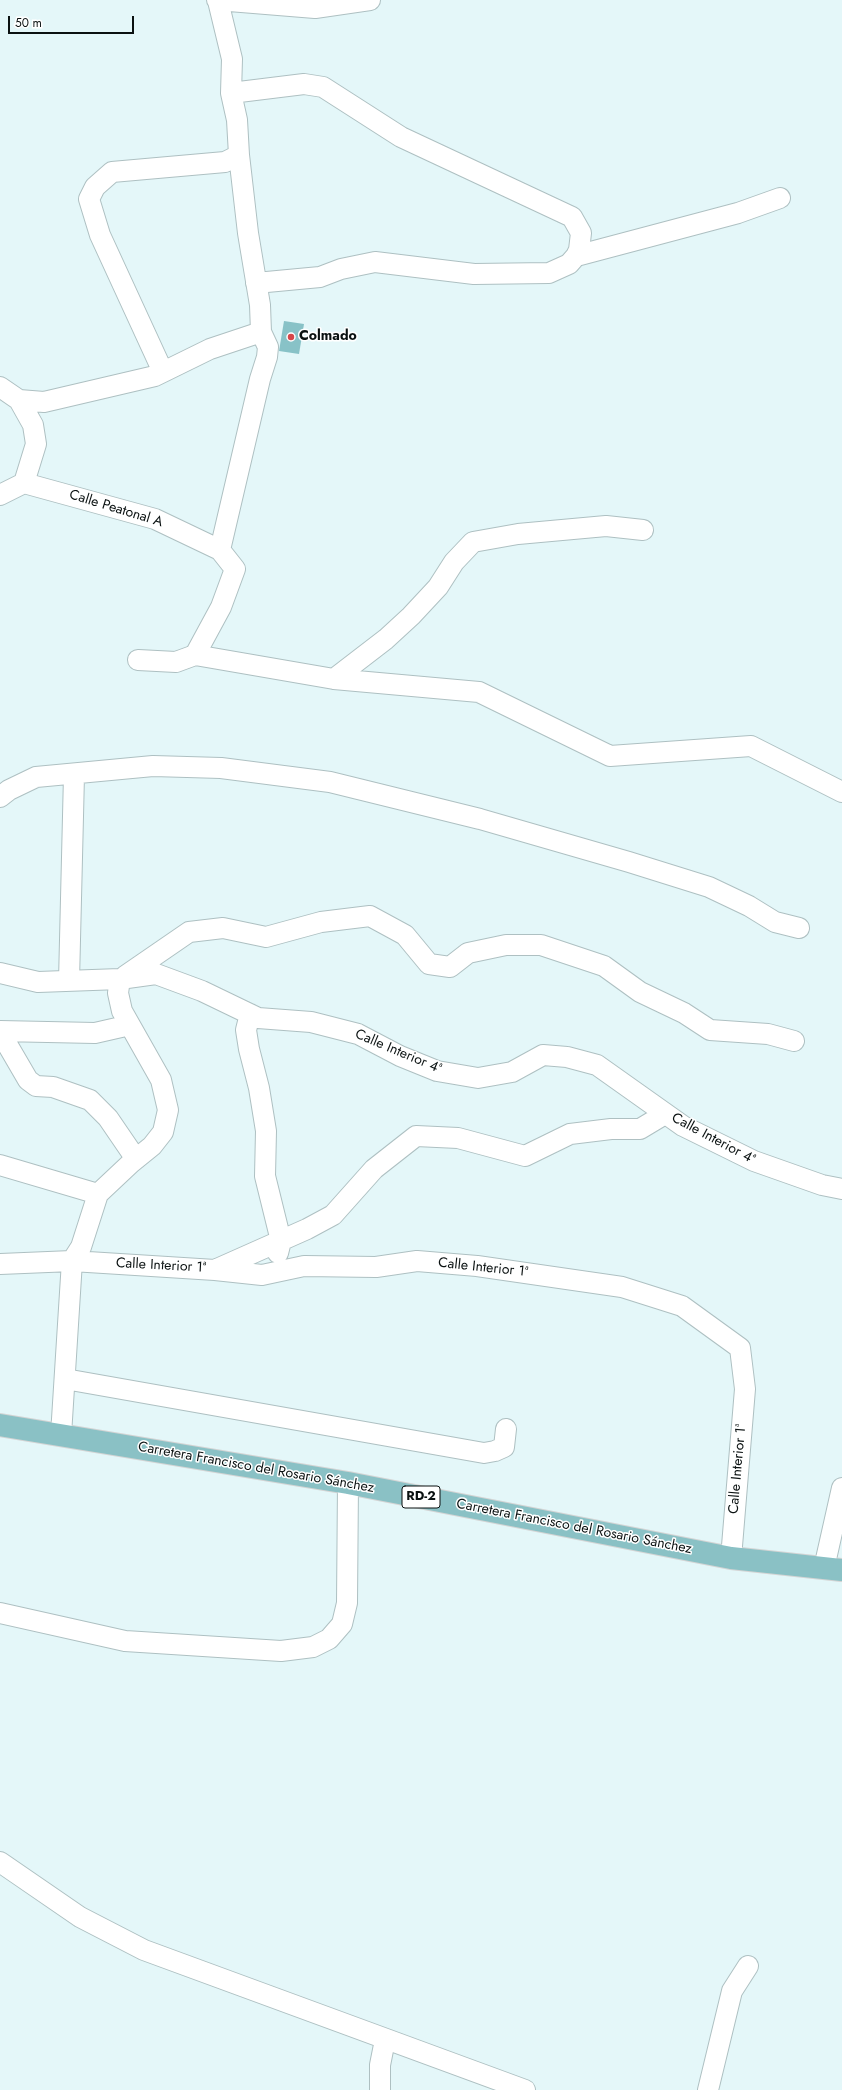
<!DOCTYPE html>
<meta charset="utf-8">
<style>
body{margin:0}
#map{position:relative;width:842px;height:2090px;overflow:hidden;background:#e4f7f9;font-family:Jost,sans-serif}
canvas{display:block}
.scale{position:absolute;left:8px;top:16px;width:126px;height:18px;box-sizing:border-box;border:2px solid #0a1111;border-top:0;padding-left:5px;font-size:12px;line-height:14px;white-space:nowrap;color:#0a1111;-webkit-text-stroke:3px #fff;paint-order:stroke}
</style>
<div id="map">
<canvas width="842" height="2090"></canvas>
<div class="scale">50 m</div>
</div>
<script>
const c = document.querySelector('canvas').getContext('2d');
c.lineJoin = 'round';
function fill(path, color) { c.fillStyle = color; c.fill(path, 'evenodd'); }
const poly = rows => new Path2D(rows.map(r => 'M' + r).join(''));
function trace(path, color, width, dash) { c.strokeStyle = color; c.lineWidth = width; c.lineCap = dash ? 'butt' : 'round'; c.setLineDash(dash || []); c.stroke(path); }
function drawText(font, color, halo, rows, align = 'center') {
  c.font = font + ' Jost,sans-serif'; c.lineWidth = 3; c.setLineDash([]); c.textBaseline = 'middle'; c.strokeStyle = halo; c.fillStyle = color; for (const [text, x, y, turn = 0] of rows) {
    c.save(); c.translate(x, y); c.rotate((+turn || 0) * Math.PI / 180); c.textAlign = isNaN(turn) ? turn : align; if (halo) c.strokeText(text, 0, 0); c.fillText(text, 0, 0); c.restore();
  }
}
const building = poly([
 [284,321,304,324,299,354,279,351]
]);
const street = poly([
 [217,0,315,8,370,0],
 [231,93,304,84,323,87,401,137,572,217,581,233,579,250,576,256,569,264,549,273,474,274,375,262,341,269,320,277,256,283],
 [576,256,738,213,780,198],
 [163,372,100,235,89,199,95,187,112,172,225,162,239,155,237,120,231,93,232,59,218,1],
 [0,387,19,400,44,402,155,376,210,349,261,332],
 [19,400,33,425,36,444,24,483],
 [0,495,24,483,155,519,220,550,235,569,221,607,195,655,176,662,138,660],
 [220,550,260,379,267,357,268,347,261,332,260,305,248,233,239,155],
 [195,655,334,679,479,692,610,756,751,746,842,792],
 [334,679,386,639,411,616,438,587,454,562,473,542,518,534,606,526,643,530],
 [0,797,9,790,36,777,153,766,221,768,330,782,480,819,629,862,709,887,749,906,775,922,799,928],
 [0,973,38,982,120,979,156,974,202,991,258,1018,311,1022,358,1034,400,1056,437,1071,478,1078,512,1072,543,1055,567,1057,597,1065,683,1126,754,1161,822,1185,842,1189],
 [125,976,189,932,223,928,266,937,321,922,370,916,405,935,429,964,450,967,468,953,506,945,541,945,604,966,640,992,684,1013,710,1030,768,1034,794,1041],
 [69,981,74,775],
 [250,1014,246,1030,249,1049,259,1088,266,1131,265,1176,281,1241,278,1253],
 [0,1031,95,1033,130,1025],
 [0,1032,28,1080,36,1086,53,1087,90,1100,108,1118,136,1159],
 [0,1165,98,1194],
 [0,1264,72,1261,215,1270,262,1275,304,1266,376,1267,417,1261,477,1266,622,1287,682,1306,740,1348,745,1389,731,1558],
 [217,1269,307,1229,333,1215,374,1169,416,1136,458,1138,525,1156,570,1134,611,1129,640,1129,665,1114],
 [65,1379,484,1453,495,1451,504,1447,506,1429],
 [61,1435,72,1261,81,1247,98,1194,131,1163,152,1146,163,1132,168,1110,161,1080,122,1011,118,993,120,979],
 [824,1568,842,1488],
 [0,1613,125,1641,281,1651,313,1647,329,1639,342,1624,347,1603,348,1483],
 [0,1862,80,1917,144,1950,525,2090],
 [380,2090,380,2065,385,2040],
 [708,2090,732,1991,748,1966]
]);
const primary = poly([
 [0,1425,348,1483,731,1558,842,1570]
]);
const markers = [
 [291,337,4,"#d64649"]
];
const shields = [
 [421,1497,38]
];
const shieldNames = [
 ["RD-2",421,1497]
];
const poiNames = [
 ["Colmado",299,337]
];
const streetNames = [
 ["Calle Peatonal A",116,509,17],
 ["Calle Interior 4ª",398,1052,23],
 ["Calle Interior 4ª",713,1139,28],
 ["Calle Interior 1ª",161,1266,3],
 ["Calle Interior 1ª",483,1268,6],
 ["Carretera Francisco del Rosario Sánchez",256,1468,10],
 ["Calle Interior 1ª",738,1469,-85],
 ["Carretera Francisco del Rosario Sánchez",574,1527,11]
];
fill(building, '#88c2c7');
trace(street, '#aec0c2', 22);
trace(primary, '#d3d4d4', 24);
trace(street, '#fff', 20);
trace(primary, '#8ac1c5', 22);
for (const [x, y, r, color] of markers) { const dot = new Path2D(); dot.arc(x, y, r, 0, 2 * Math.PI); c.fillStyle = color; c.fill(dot); trace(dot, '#fff', 1.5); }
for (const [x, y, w] of shields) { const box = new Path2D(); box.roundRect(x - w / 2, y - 11, w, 22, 3); c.fillStyle = '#fff'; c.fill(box); trace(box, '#0a1111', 1); }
drawText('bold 13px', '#0a1111', null, shieldNames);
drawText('bold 14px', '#0a1111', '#fff', poiNames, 'left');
drawText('14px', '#0a1111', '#fff', streetNames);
</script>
